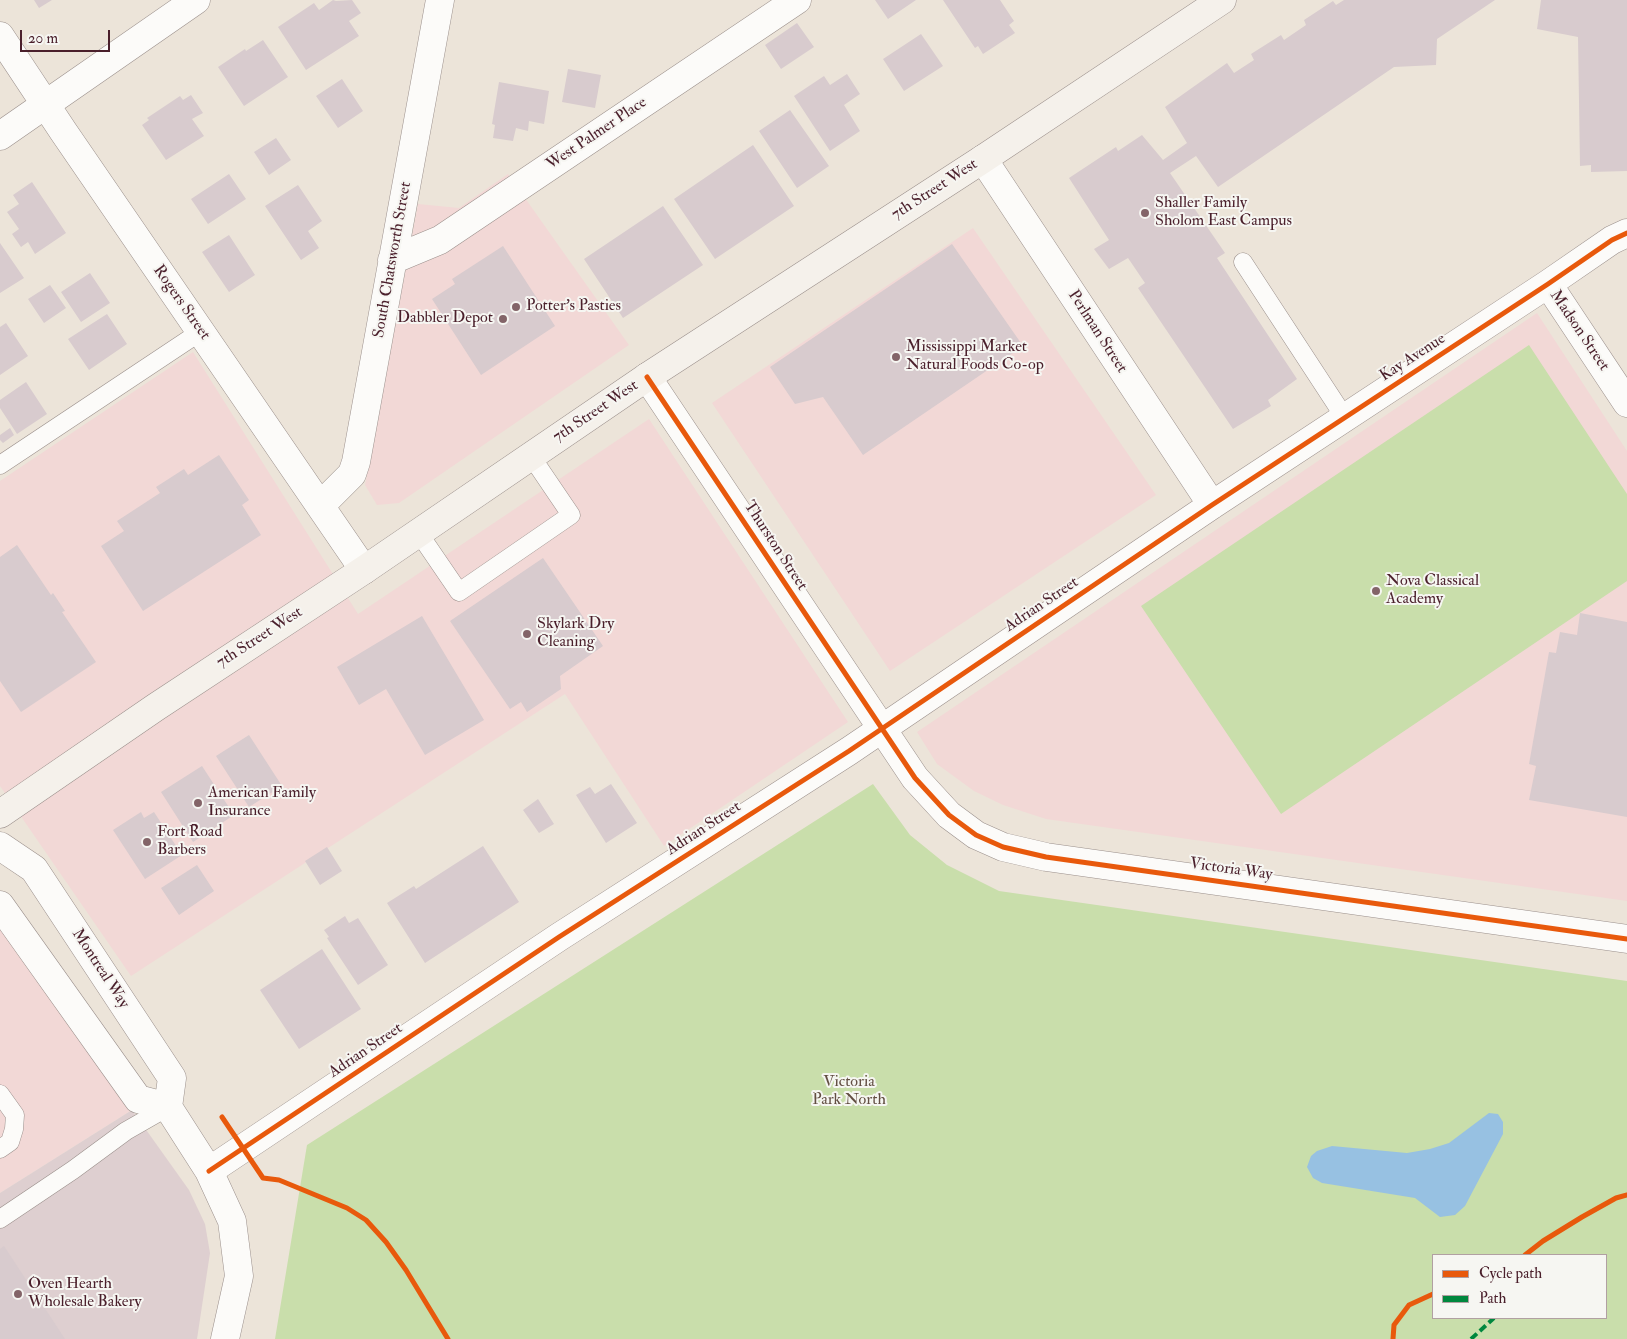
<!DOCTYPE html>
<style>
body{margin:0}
#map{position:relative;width:1627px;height:1339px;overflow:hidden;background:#ece4d9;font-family:"IM FELL Double Pica",serif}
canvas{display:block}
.legend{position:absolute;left:1432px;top:1254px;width:175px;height:65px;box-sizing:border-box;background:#f6f6f2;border:1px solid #b1a0a2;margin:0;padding:6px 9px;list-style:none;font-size:15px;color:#4a1f2b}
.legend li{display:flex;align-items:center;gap:10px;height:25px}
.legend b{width:25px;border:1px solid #b1a0a2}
.scale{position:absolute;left:20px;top:30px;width:90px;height:22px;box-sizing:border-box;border:2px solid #4a1f2b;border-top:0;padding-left:6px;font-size:15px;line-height:18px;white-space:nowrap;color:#4a1f2b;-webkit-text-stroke:4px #f6f6f2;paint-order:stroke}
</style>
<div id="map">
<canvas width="1627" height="1339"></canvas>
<ul class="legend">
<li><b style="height:6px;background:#e8590c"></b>Cycle path</li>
<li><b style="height:6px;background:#00873e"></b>Path</li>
</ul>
<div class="scale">20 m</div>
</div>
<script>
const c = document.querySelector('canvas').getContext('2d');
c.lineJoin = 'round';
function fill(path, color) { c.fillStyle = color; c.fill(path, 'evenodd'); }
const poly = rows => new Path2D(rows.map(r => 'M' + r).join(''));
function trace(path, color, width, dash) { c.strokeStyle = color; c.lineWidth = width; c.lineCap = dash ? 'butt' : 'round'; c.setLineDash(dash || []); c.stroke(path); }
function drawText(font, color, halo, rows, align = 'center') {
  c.font = font + ' "IM FELL Double Pica",serif'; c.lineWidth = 4; c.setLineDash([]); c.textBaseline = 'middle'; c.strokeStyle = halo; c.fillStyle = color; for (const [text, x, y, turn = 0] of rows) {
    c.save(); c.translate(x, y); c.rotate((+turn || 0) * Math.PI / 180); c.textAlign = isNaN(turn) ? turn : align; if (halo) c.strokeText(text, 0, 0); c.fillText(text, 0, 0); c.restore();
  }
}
const built = poly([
 [508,174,629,345,399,503,377,505,365,485,418,204,459,208],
 [973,228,1156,495,890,671,712,403],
 [1537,313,1627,451,1627,901,1046,819,1003,805,974,791,937,764,917,732],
 [193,352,358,614,649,419,848,722,664,846,565,694,131,976,0,786,0,481],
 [0,922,132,1110,0,1193]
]);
const industrial = poly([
 [132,1110,189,1190,205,1224,210,1253,197,1339,0,1339,0,1193]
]);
const green = poly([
 [1529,345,1627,494,1627,581,1281,814,1141,606],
 [873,784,910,835,947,865,999,891,1627,981,1627,1339,275,1339,307,1145],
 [1433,1255,1606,1255,1606,1318,1433,1318]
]);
const water = poly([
 [1489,1113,1498,1114,1503,1122,1503,1134,1465,1206,1455,1215,1440,1217,1415,1198,1322,1183,1313,1178,1307,1167,1311,1156,1317,1151,1332,1146,1407,1153,1430,1149,1449,1143]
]);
const building = poly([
 [34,0,52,0,39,8],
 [333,0,336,1,352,0,361,13,349,21,359,36,306,70,278,27,314,3,319,10],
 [875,0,916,0,888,19],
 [943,0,1000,0,1014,21,1009,25,1015,33,983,54,978,46,975,48],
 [1344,0,1495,0,1437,39,1436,65,1394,67,1218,187,1196,156,1170,173,1225,253,1217,258,1297,379,1268,400,1271,406,1233,429,1138,288,1145,283,1128,258,1109,269,1094,249,1109,240,1069,178,1116,147,1118,151,1142,135,1163,160,1187,143,1165,107,1227,63,1234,73,1254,60,1251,54,1281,35,1284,40,1306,25,1304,20,1333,1,1336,5],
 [1541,0,1627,0,1627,171,1591,172,1591,165,1580,166,1578,37,1537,29],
 [797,23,814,47,781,69,765,45],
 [921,34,943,66,904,91,883,59],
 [263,40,288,77,244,106,218,67,245,49,246,51],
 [568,69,601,75,595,108,562,102],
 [847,74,860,94,844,105,860,131,830,151,794,96,824,76,830,85],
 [342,79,363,111,338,128,316,96],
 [499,82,549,91,544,124,529,121,528,131,516,128,513,141,493,138,495,125,492,124],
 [191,95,203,113,192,119,204,136,166,160,142,125,149,120,147,118,180,96,183,100],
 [790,110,829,166,797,188,759,131],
 [276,138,291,160,269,175,254,152],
 [753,145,794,206,715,259,674,199],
 [229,174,246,199,208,224,191,199],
 [32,182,66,233,35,254,28,242,21,247,12,234,19,229,7,212,19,204,13,195],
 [298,185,322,221,308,231,319,248,301,260,265,206],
 [663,206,703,265,623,318,584,259],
 [229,235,255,275,229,292,202,252],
 [0,243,24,278,0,293],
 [952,244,1023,346,863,455,823,397,795,404,770,367],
 [503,246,555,326,481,375,432,299,455,284,452,279],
 [90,273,110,303,81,322,61,292],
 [50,285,66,308,44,323,28,299],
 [107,314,127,344,89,370,68,339],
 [6,323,28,356,0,375,0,327],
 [26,382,47,414,17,434,0,408,0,400],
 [10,428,14,435,3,443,0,440,0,435],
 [219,455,249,500,242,505,261,535,143,611,101,546,124,531,117,521,160,493,156,487,184,469,188,475],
 [17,545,51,595,53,593,65,611,62,612,96,662,21,712,0,681,0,557],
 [543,558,603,646,560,676,561,689,527,712,521,702,510,709,450,621],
 [1580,613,1627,622,1627,817,1529,800,1536,766,1529,764,1549,652,1556,653,1560,632,1577,635],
 [422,616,484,720,425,755,386,689,359,705,337,667],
 [249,735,282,786,249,807,216,756],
 [202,766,234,815,193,842,161,792],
 [611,784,637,823,606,843,576,795,590,787,595,794],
 [538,799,554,824,539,833,523,810],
 [141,812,144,818,154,812,182,855,145,879,113,830],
 [483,846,519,902,425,963,387,903,414,886,416,889],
 [327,847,342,871,320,885,305,861],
 [197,865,214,891,179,915,161,888],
 [345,916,349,923,358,918,388,965,358,985,327,938,329,937,324,930],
 [322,949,361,1009,299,1049,260,990],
 [4,1246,65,1339,0,1339,0,1249]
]);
const service = poly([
 [1243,262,1345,418],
 [0,465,200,332],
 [418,532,459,592,571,515,531,456],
 [0,1094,15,1115,14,1129,10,1142,0,1149],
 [0,1219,73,1170,126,1131,168,1107]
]);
const minor = poly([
 [0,36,63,131,364,570],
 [0,136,196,0],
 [983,159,1212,505],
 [392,260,440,240,797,0],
 [1548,284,1627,403],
 [647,377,915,778,949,815,976,835,1003,847,1046,857,1627,939],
 [320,506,352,474,356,462,440,0],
 [0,846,34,869,172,1078,168,1107,209,1171,232,1221,239,1276,225,1339],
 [0,905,138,1099,168,1107],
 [209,1171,559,937,849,751,1212,505,1548,284,1612,240,1627,233]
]);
const secondary = poly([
 [0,814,156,707,364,570,647,377,983,159,1222,0]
]);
const quiet = poly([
 [1471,1339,1494,1318]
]);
const cycleway = poly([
 [647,377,915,778,949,815,976,835,1003,847,1046,857,1627,939],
 [222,1117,263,1178,279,1180,347,1208,366,1220,386,1242,406,1270,448,1339],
 [209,1171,559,937,849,751,1212,505,1548,284,1612,240,1627,233],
 [1525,1255,1543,1241,1582,1217,1616,1198,1627,1195],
 [1393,1339,1394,1325,1409,1305,1433,1294]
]);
const markers = [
 [1145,213,5,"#836468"],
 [516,307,5,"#836468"],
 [503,319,5,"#836468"],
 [896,357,5,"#836468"],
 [1376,591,5,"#836468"],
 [527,634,5,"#836468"],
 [198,803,5,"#836468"],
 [147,842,5,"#836468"],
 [18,1294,5,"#836468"]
];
const streetNames = [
 ["West Palmer Place",597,134,-34],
 ["7th Street West",935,190,-33],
 ["South Chatsworth Street",393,260,-80],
 ["Rogers Street",181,303,55],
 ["Madson Street",1579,331,56],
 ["Perlman Street",1097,332,57],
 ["Kay Avenue",1413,358,-33],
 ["7th Street West",596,412,-34],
 ["Thurston Street",775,546,57],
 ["Adrian Street",1042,605,-34],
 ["7th Street West",260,638,-33],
 ["Adrian Street",704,829,-33],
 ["Victoria Way",1231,870,8],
 ["Montreal Way",100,969,57],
 ["Adrian Street",366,1051,-34]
];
const poiNames = [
 ["Shaller Family",1155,204],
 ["Sholom East Campus",1155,222],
 ["Potter's Pasties",526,307],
 ["Dabbler Depot",493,319,"right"],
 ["Mississippi Market",906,348],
 ["Natural Foods Co-op",906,366],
 ["Nova Classical",1386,582],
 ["Academy",1386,600],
 ["Skylark Dry",537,625],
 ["Cleaning",537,643],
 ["American Family",208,794],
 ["Insurance",208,812],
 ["Fort Road",157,833],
 ["Barbers",157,851],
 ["Oven Hearth",28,1285],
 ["Wholesale Bakery",28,1303]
];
const parkNames = [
 ["Victoria",849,1083],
 ["Park North",849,1101]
];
fill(built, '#f2d8d6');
fill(industrial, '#decfd0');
fill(green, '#c9deab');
fill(water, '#97c1e2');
fill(building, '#d8cbce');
trace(service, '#9a8f8b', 19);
trace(minor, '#9a8f8b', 29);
trace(secondary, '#9a8f8b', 29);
trace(service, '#fcfbf9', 18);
trace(minor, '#fcfbf9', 28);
trace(secondary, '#f5f1eb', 28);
trace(quiet, '#00873e', 4, [8, 4]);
trace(cycleway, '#e8590c', 5);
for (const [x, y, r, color] of markers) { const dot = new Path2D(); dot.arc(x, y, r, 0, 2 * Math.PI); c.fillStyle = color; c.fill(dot); trace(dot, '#f6f6f2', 2); }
drawText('16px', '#4a1f2b', '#f6f6f2', streetNames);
drawText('16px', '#4a1f2b', '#f6f6f2', poiNames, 'left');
drawText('16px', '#624e42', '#f6f6f2', parkNames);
</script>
